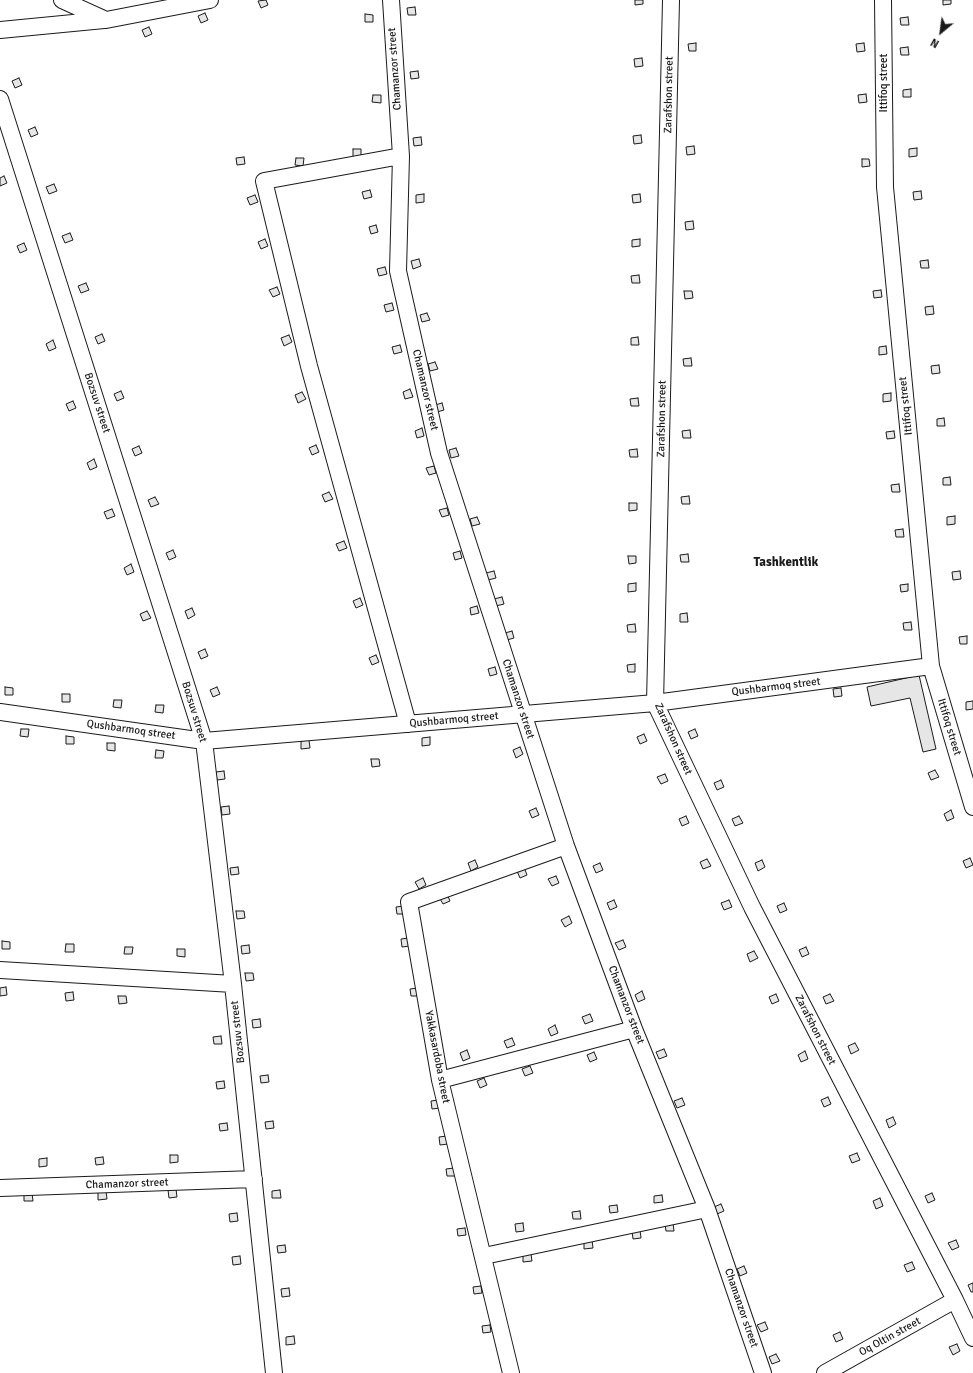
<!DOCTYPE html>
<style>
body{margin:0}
#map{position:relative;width:973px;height:1373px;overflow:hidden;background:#fff;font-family:Signika,sans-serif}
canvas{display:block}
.north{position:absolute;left:921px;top:12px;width:40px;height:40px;-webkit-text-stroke:3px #fff;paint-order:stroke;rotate:209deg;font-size:11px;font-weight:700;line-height:16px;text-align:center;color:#1a1a1a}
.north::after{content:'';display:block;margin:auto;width:14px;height:18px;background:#1a1a1a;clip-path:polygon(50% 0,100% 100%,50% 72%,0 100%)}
</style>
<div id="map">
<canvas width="973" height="1373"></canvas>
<div class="north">N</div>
</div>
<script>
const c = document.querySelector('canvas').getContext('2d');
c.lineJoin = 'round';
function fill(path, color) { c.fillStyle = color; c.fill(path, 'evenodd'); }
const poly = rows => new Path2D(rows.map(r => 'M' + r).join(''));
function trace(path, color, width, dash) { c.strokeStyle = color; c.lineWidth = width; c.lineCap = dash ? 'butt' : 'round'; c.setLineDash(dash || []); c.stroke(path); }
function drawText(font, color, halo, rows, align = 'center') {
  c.font = font + ' Signika,sans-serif'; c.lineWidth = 3; c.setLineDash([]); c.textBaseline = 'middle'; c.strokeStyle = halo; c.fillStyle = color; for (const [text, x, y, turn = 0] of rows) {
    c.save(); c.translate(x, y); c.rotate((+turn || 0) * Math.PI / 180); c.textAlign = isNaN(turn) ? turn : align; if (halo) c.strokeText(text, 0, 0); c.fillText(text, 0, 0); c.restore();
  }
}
const building = poly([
 [266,0,268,5,261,8,258,1,266,0],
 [635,0,643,0,643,4,635,5,635,0],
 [943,0,951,0,951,4,943,5,943,0],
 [415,7,416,15,408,15,407,8,415,7],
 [205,13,208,20,201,23,198,16,205,13],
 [365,14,373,15,373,22,365,22,365,14],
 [908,17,909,25,901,25,900,18,908,17],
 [149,27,152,34,145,37,142,30,149,27],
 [696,43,696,51,689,51,688,44,696,43],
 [864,43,865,51,857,52,856,44,864,43],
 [908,47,909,55,901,55,900,48,908,47],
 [642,58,643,66,635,67,634,59,642,58],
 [418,71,419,78,411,79,410,72,418,71],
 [19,78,22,85,15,88,12,81,19,78],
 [911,89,911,97,903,97,903,90,911,89],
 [866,94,867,102,859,103,858,95,866,94],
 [373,95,381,95,381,103,372,102,373,95],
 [35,127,38,134,31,137,28,130,35,127],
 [641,135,642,143,634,144,633,136,641,135],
 [421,137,422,145,414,146,413,138,421,137],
 [694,146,695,154,687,155,686,147,694,146],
 [917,148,917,156,909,157,909,149,917,148],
 [353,149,361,149,361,157,353,157,353,149],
 [244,157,245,164,237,165,236,158,244,157],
 [296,158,304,158,303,166,295,165,296,158],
 [862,159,869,159,870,166,862,167,862,159],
 [4,176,7,183,0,186,0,178,4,176],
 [54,184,57,191,49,194,46,187,54,184],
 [370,190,372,197,364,199,362,192,370,190],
 [921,191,922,199,914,200,913,192,921,191],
 [424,194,424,202,416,203,416,195,424,194],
 [640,194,641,202,633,203,632,195,640,194],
 [255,195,258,202,250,205,247,198,255,195],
 [693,221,694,229,686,230,685,222,693,221],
 [376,225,378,232,371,234,369,227,376,225],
 [70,233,73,240,65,243,62,236,70,233],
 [265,239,268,246,261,249,258,242,265,239],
 [640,239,640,246,632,247,632,240,640,239],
 [24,243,27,250,20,253,17,246,24,243],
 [419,259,421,266,413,269,411,261,419,259],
 [928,260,929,268,921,268,920,261,928,260],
 [385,267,387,274,379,276,377,269,385,267],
 [639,275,640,283,632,283,631,276,639,275],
 [86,283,89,290,81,293,78,286,86,283],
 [277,287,280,294,273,297,269,290,277,287],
 [881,290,882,297,874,298,873,291,881,290],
 [684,291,692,291,693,298,685,299,684,291],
 [392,303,394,310,386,312,384,305,392,303],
 [933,306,934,314,926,315,925,307,933,306],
 [427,313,430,320,422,322,420,315,427,313],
 [102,334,105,341,98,344,95,337,102,334],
 [289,335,292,342,284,346,281,338,289,335],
 [638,337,639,345,631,345,631,338,638,337],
 [53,340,56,348,49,351,46,344,53,340],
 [400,345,402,352,394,354,392,347,400,345],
 [886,346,887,354,879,355,879,347,886,346],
 [691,358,692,366,684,366,683,359,691,358],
 [435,362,438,369,430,371,428,364,435,362],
 [939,365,940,373,932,374,931,366,939,365],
 [410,389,413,397,405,399,403,392,410,389],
 [121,391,124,398,117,401,114,394,121,391],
 [302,392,306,399,298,403,295,395,302,392],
 [891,393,891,401,883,402,883,394,891,393],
 [638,398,639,406,631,406,630,399,638,398],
 [73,401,76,408,69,411,66,404,73,401],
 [442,403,444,410,437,412,435,405,442,403],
 [944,418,945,426,937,426,937,419,944,418],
 [422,428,424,436,417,438,415,431,422,428],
 [690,430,691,438,683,438,682,431,690,430],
 [894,431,895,438,887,439,886,432,894,431],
 [316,445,319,452,312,455,309,448,316,445],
 [139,446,142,453,135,456,132,449,139,446],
 [456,448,459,456,451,458,449,450,456,448],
 [637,449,638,457,630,457,629,450,637,449],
 [94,459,97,467,90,470,87,463,94,459],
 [434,466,436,473,429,475,426,468,434,466],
 [950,477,951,485,943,485,943,478,950,477],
 [899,484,900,492,892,492,891,485,899,484],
 [329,492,333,499,325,502,322,495,329,492],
 [689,496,690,504,682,504,681,497,689,496],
 [155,497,159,504,151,507,148,500,155,497],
 [629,503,637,503,637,510,629,511,629,503],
 [447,508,449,515,442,517,439,510,447,508],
 [112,509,115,516,107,519,104,512,112,509],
 [955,516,955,524,947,525,947,517,955,516],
 [477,517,480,524,472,526,470,519,477,517],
 [903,529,904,537,896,537,895,530,903,529],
 [344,541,347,548,339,551,336,544,344,541],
 [173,550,176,557,169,560,166,553,173,550],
 [460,551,462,558,455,560,453,553,460,551],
 [688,554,689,562,681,562,680,555,688,554],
 [628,556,636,556,636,563,629,564,628,556],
 [131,564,134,572,127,575,124,568,131,564],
 [494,571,496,578,488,580,486,573,494,571],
 [960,571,961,579,953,580,952,572,960,571],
 [636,583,636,591,628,592,628,584,636,583],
 [908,584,908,591,901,592,900,585,908,584],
 [502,597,504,604,496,606,494,599,502,597],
 [360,598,363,605,356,608,353,601,360,598],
 [477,606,479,613,471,615,470,608,477,606],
 [192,608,195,615,188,619,185,611,192,608],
 [147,611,151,618,143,621,140,614,147,611],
 [687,613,688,622,680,622,680,614,687,613],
 [911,622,912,630,904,630,903,623,911,622],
 [635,624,636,632,628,632,627,625,635,624],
 [512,631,514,638,507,640,505,633,512,631],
 [967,636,967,644,960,644,959,637,967,636],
 [205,649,208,656,201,659,198,652,205,649],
 [376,655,379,662,372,665,369,658,376,655],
 [635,664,635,672,628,672,627,665,635,664],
 [495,667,497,674,490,676,488,669,495,667],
 [919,675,936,749,923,752,910,698,871,706,867,687,919,675],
 [5,687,13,688,13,695,5,695,5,687],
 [217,687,220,694,213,697,210,690,217,687],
 [841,688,842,696,834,697,833,689,841,688],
 [62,694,70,694,70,702,62,702,62,694],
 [114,700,122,700,121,708,113,707,114,700],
 [973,701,973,709,966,710,966,702,973,701],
 [156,705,164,705,163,713,155,712,156,705],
 [21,729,29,729,28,737,20,736,21,729],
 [695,729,698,736,691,739,688,732,695,729],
 [644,734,647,741,640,744,637,737,644,734],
 [66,736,74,737,74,744,66,744,66,736],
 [430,737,430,745,422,746,422,738,430,737],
 [309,740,310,748,301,749,301,741,309,740],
 [107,743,115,743,115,751,107,750,107,743],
 [520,747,523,754,516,758,513,750,520,747],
 [156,750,164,751,163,758,155,758,156,750],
 [371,759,379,759,380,766,372,767,371,759],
 [935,770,939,777,931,780,928,773,935,770],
 [224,771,225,779,217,780,216,772,224,771],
 [665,774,668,781,661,784,657,777,665,774],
 [721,780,724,787,717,790,714,783,721,780],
 [229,806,230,814,222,815,221,807,229,806],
 [536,808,539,815,532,818,529,811,536,808],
 [951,810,954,818,947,821,944,814,951,810],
 [686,816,689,823,682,826,679,819,686,816],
 [739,816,743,823,735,826,732,819,739,816],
 [970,858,973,865,966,868,963,861,970,858],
 [707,859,711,866,703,869,700,862,707,859],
 [475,860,478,867,471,871,468,863,475,860],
 [762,860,765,867,758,871,755,863,762,860],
 [600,863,603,870,596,873,593,866,600,863],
 [238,867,239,874,231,875,230,868,238,867],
 [524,867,527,875,520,878,517,871,524,867],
 [556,876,559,883,552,886,548,879,556,876],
 [423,878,426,885,419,889,415,882,423,878],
 [447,894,450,901,443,904,439,897,447,894],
 [614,900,617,907,610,910,607,903,614,900],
 [729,900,732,907,724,910,721,903,729,900],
 [784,903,787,910,780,913,777,906,784,903],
 [404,906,405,914,397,914,396,907,404,906],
 [236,911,244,911,245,918,237,919,236,911],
 [569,916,572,923,565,927,561,920,569,916],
 [409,938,410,946,402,947,401,939,409,938],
 [623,940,626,947,619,950,615,943,623,940],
 [2,941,10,942,10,949,2,949,2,941],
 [66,944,74,944,74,952,65,952,66,944],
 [249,945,250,953,242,954,241,946,249,945],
 [125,947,133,947,132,954,124,954,125,947],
 [806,947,809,954,802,957,799,950,806,947],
 [177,949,185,949,185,957,177,956,177,949],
 [754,951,758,958,750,962,747,954,754,951],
 [245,973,253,973,254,980,246,981,245,973],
 [6,987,7,995,0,996,0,988,6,987],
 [418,988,419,996,411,996,410,989,418,988],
 [642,991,645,999,638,1002,635,995,642,991],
 [73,992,74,1000,66,1001,65,993,73,992],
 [776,994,779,1001,772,1004,769,997,776,994],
 [830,994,834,1001,826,1004,823,997,830,994],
 [118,996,126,996,127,1003,119,1004,118,996],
 [590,1014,593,1021,585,1024,582,1017,590,1014],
 [260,1019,261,1027,253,1028,252,1020,260,1019],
 [555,1025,558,1033,551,1036,548,1029,555,1025],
 [221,1036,222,1044,214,1044,213,1037,221,1036],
 [512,1038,515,1045,507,1048,504,1041,512,1038],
 [855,1043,859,1050,851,1054,848,1046,855,1043],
 [664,1049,667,1056,659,1059,656,1052,664,1049],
 [467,1050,470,1058,463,1061,460,1053,467,1050],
 [805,1051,808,1059,801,1062,798,1055,805,1051],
 [594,1052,597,1059,590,1062,587,1055,594,1052],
 [530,1066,533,1073,525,1076,522,1069,530,1066],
 [268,1075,269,1082,261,1083,260,1076,268,1075],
 [484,1078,487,1085,480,1088,477,1081,484,1078],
 [224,1081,225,1088,217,1089,216,1082,224,1081],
 [828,1097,831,1104,824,1107,821,1100,828,1097],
 [682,1098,685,1105,677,1108,674,1101,682,1098],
 [439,1100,440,1108,432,1109,431,1101,439,1100],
 [893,1117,896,1124,889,1128,886,1120,893,1117],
 [273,1121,274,1128,266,1129,265,1122,273,1121],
 [227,1123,228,1130,220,1131,219,1124,227,1123],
 [447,1136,448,1144,440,1145,439,1137,447,1136],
 [857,1153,860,1160,852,1163,849,1156,857,1153],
 [170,1155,178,1155,178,1162,170,1163,170,1155],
 [103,1157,104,1164,96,1165,95,1158,103,1157],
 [47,1158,47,1166,39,1167,39,1159,47,1158],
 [454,1168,455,1176,447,1176,446,1169,454,1168],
 [176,1189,177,1197,169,1198,168,1190,176,1189],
 [280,1190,281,1198,272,1198,272,1191,280,1190],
 [106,1191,107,1199,98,1200,98,1192,106,1191],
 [32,1193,33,1201,24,1201,24,1194,32,1193],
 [932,1193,935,1200,928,1203,925,1196,932,1193],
 [662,1195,663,1202,654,1203,654,1196,662,1195],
 [880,1198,883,1206,876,1209,873,1201,880,1198],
 [721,1204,724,1211,717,1214,714,1207,721,1204],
 [617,1205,618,1212,610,1213,609,1206,617,1205],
 [580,1211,581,1219,573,1219,572,1212,580,1211],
 [237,1213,238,1221,230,1222,229,1214,237,1213],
 [523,1223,524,1231,516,1232,515,1224,523,1223],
 [673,1223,674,1231,666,1231,665,1224,673,1223],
 [465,1228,466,1235,458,1236,457,1229,465,1228],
 [640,1230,641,1238,633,1239,632,1231,640,1230],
 [592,1240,593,1248,584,1249,584,1241,592,1240],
 [956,1240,959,1247,952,1250,948,1243,956,1240],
 [285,1245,286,1252,278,1253,277,1246,285,1245],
 [531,1254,532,1261,523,1262,523,1255,531,1254],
 [240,1256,241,1264,233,1265,232,1257,240,1256],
 [912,1262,915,1269,907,1272,904,1265,912,1262],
 [744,1266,747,1273,740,1276,737,1269,744,1266],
 [973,1283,973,1292,971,1292,968,1285,973,1283],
 [481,1286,482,1293,474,1294,473,1287,481,1286],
 [289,1288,290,1296,282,1297,281,1289,289,1288],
 [765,1322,768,1329,761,1332,757,1325,765,1322],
 [490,1325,491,1332,483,1333,482,1326,490,1325],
 [840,1332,843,1339,836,1342,833,1335,840,1332],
 [294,1336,295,1344,286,1345,286,1337,294,1336],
 [957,1344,960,1351,953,1355,949,1347,957,1344],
 [776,1354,780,1361,772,1364,769,1357,776,1354]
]);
const minor = poly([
 [62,0,106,20,210,0],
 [391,0,401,156,398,271,439,453,566,846,634,1029,707,1209,763,1373],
 [671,0,655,703,752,907,955,1300,973,1338],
 [883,0,885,187,931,666,973,807],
 [0,30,104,20],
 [0,99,204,741,233,984,274,1373],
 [401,156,264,181,309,366,408,724],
 [0,712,204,741,655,703,931,666],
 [0,970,233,984],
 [440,1080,634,1029],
 [0,1188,254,1179],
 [484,1256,707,1209],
 [511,1373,440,1080,409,902,566,846],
 [825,1373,955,1300]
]);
const streetNames = [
 ["Chamanzor street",395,69,-94],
 ["Ittifoq street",884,83,-90],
 ["Zarafshon street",669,95,-89],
 ["Chamanzor street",425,390,77],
 ["Bozsuv street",97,403,72],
 ["Ittifoq street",906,406,-96],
 ["Zarafshon street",662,419,-89],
 ["Qushbarmoq street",776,687,-7],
 ["Chamanzor street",518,699,72],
 ["Bozsuv street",194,712,73],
 ["Qushbarmoq street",454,720,-5],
 ["Ittifoq street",949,727,73],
 ["Qushbarmoq street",131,730,8],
 ["Zarafshon street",673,739,66],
 ["Chamanzor street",626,1005,69],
 ["Zarafshon street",815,1030,63],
 ["Bozsuv street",238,1032,-96],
 ["Yakkasardoba street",437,1057,79],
 ["Chamanzor street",127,1184,-2],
 ["Chamanzor street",741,1308,71],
 ["Oq Oltin street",890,1337,-29]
];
const quarterNames = [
 ["Tashkentlik",786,563]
];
fill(building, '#e6e6e6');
trace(building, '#1a1a1a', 1);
trace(minor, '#1a1a1a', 18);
trace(minor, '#fff', 16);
drawText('11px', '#1a1a1a', '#fff', streetNames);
drawText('bold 13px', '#1a1a1a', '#fff', quarterNames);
</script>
